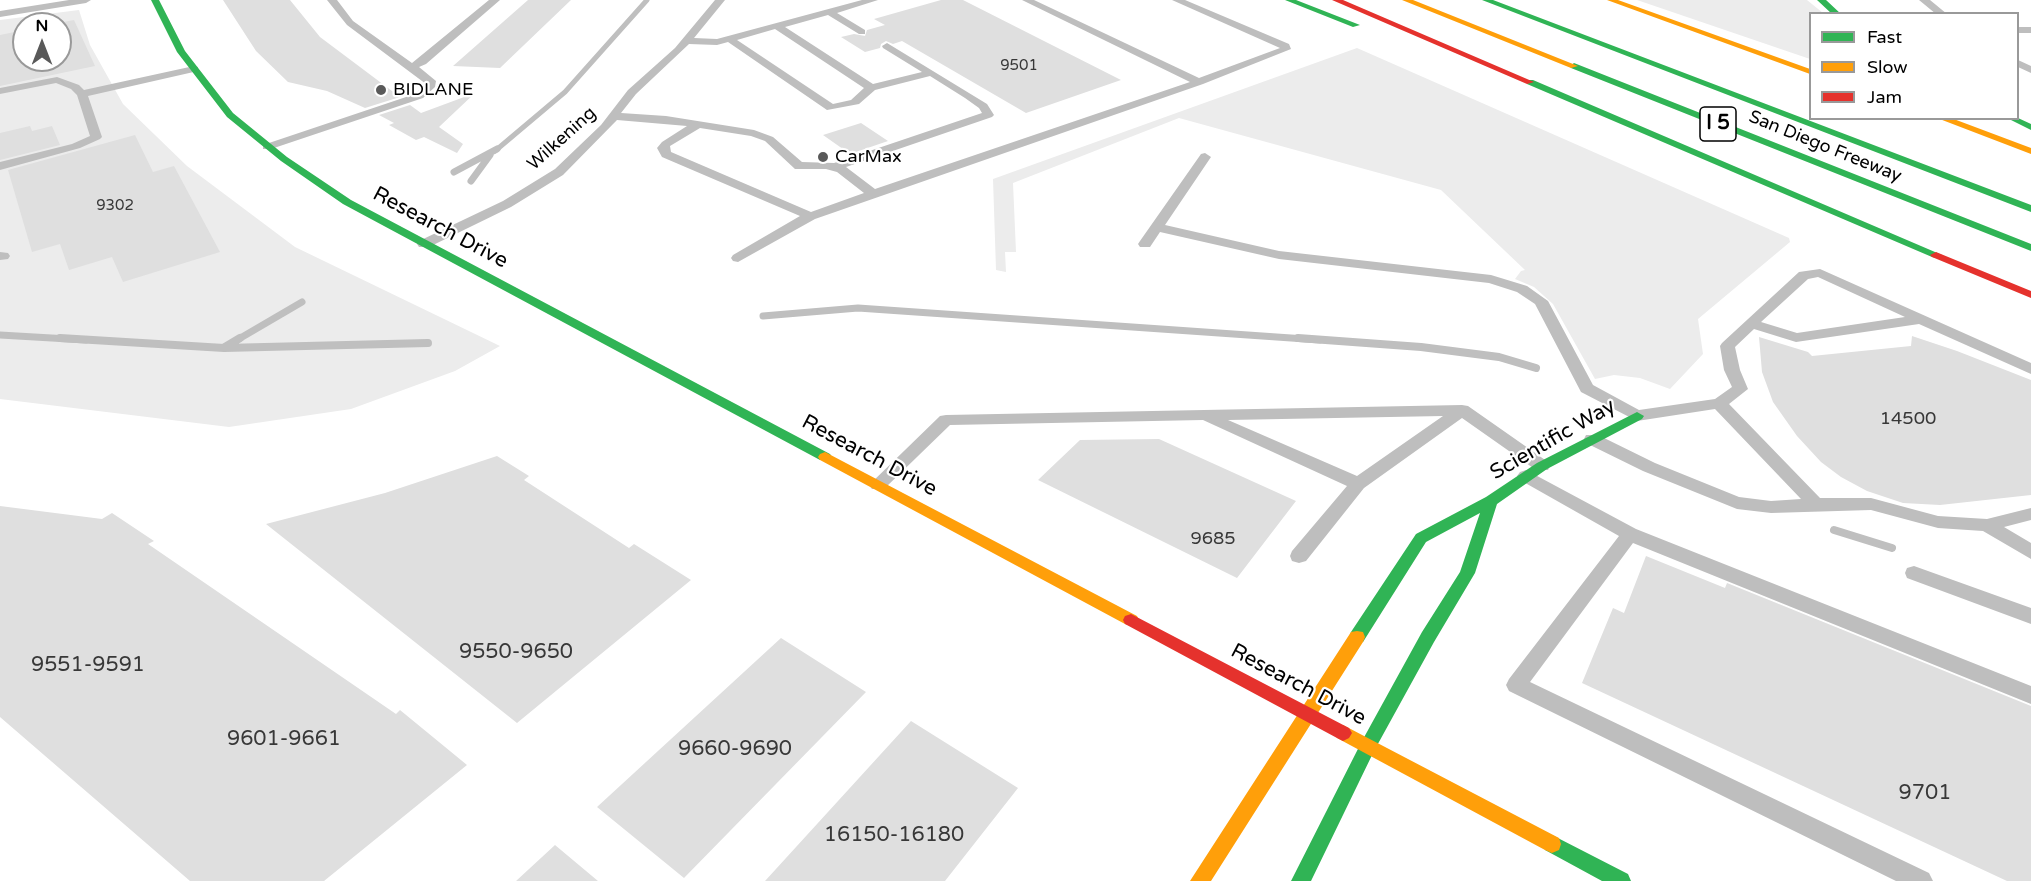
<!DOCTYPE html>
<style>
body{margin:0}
#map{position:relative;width:2031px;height:881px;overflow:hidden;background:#fff;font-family:"Varela Round",sans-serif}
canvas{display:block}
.legend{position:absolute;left:1809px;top:12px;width:210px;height:108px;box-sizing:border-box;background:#fff;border:2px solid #999;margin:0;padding:8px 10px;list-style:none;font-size:18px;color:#000}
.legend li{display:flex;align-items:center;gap:12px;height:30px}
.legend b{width:30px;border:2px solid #999}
.north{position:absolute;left:12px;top:12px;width:60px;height:60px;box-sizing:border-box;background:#fff;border:2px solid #999;border-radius:50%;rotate:0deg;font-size:16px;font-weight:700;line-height:24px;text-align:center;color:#000}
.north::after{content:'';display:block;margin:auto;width:21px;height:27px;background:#595959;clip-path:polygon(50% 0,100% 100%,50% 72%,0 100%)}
</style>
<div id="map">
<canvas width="2031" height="881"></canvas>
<ul class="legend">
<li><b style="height:8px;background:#30b455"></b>Fast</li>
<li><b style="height:8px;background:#ff9f0a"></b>Slow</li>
<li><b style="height:8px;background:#e5322d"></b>Jam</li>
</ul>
<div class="north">N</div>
</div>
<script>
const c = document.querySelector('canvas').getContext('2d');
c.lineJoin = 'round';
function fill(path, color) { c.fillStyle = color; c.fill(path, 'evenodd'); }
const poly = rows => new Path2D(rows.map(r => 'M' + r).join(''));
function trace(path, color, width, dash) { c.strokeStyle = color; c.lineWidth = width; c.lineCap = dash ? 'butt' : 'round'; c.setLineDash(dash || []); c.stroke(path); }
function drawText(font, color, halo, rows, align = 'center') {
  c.font = font + ' "Varela Round",sans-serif'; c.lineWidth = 4.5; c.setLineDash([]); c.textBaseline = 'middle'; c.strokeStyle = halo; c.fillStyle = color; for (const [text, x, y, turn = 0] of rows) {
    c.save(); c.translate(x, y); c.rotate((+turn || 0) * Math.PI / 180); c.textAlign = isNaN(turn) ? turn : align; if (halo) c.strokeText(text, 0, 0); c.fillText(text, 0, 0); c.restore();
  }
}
const green = poly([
 [1637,0,1807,0,1823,13,1810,14,1810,59],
 [79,10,90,45,123,104,187,166,295,247,500,346,455,371,351,409,229,427,0,399,0,20],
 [24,24,60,24,60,60,24,60],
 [1357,48,1789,238,1790,242,1698,319,1703,354,1670,389,1640,378,1614,375,1595,379,1553,304,1534,287,1515,279,1521,271,1525,270,1441,190,1179,118,1013,183,1016,252,1005,252,1006,272,996,270,993,179]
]);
const streamFar2 = poly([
 [495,151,565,92,647,0]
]);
const streamFar1 = poly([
 [454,172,497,149],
 [471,181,490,155],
 [763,316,858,308,1320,340],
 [0,335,86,340],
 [237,340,302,302]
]);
const stream = poly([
 [60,338,224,348,428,343],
 [1298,338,1421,347,1499,357,1536,368],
 [225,347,240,338],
 [1834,530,1892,548]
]);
const building = poly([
 [223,0,290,0,320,37,400,97,365,108,327,91,288,82,256,51],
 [528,0,571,0,500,68,453,66],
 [941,0,963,0,1121,80,1026,113,902,41,893,44,886,41,881,44,880,48,865,52,841,37,854,34,865,36,867,30,885,25,874,19],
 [74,20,95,66,0,86,0,35,24,30,24,60,60,60,60,24,53,24],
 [475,93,439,127,463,144,457,153,424,137,416,140,389,125,394,123,379,115,410,105,421,113],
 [861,123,888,141,850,154,823,135],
 [30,126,32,131,52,126,60,145,0,160,0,133],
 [135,135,153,172,174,166,220,252,123,282,112,257,69,270,60,244,32,252,8,170],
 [1912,336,1957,351,2031,380,2031,495,1940,505,1903,503,1867,491,1841,477,1821,462,1797,436,1773,402,1762,372,1759,337,1808,352,1812,356,1911,346],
 [1159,439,1296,501,1237,578,1038,480,1080,440],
 [497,456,529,476,524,480,629,548,634,544,691,580,517,723,266,524,385,493],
 [0,506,102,519,112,513,154,541,148,544,396,714,400,710,467,765,324,881,190,881,0,717],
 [1646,556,1725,588,1727,583,2031,706,2031,881,2007,881,1582,683,1613,608,1624,613],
 [781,638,866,692,684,878,597,807],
 [911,721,1018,788,945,881,765,881],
 [555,845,598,881,516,881]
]);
const lane = poly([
 [69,0,91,0,86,3,0,17,0,11,69,0],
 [327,0,337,0,353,21,412,63,489,0,500,0,426,64,419,67,436,81,435,87,423,98,271,149,263,149,263,145,415,94,426,84,347,25,327,0],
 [715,0,725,0,694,38,717,39,862,0,878,0,837,13,865,30,865,34,859,34,828,15,785,27,873,84,922,72,883,48,882,46,887,43,987,104,994,115,992,117,846,167,875,189,1190,82,1022,0,1034,0,1199,78,1280,48,1172,0,1185,0,1289,44,1291,49,1203,84,815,219,738,262,733,261,731,258,733,255,800,216,662,157,657,148,662,142,687,126,617,120,563,175,511,207,429,247,419,247,417,244,419,241,503,201,555,169,601,125,628,90,675,48,715,0],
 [775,29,864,88,851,100,833,104,737,40,775,29],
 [728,42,827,110,859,104,875,90,930,76,965,98,979,108,982,113,834,163,802,162,773,137,754,130,666,116,621,113,636,94,689,44,717,45,728,42],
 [700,128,751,136,765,141,795,169,826,169,837,172,864,193,811,212,671,152,670,146,700,128],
 [1919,0,1930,0,1947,14,1936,14,1919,0],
 [2018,27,2031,27,2031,33,2018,33,2018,27],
 [2018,60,2031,66,2031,73,2018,67,2018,60],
 [194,66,198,67,198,71,88,96,102,137,100,139,80,148,0,170,0,162,72,144,90,136,77,95,71,89,56,83,0,94,0,88,57,77,79,85,84,90,194,66],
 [1205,153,1211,157,1165,225,1279,251,1491,275,1527,286,1548,301,1593,385,1639,410,1715,399,1732,387,1724,370,1720,346,1722,343,1799,272,1820,269,2031,363,2031,374,1919,324,1796,342,1754,329,1735,347,1740,370,1748,389,1729,404,1820,498,1871,498,1938,516,1987,519,2031,508,2031,520,2004,527,2031,543,2031,559,1983,531,1938,528,1871,510,1771,513,1737,509,1643,471,1586,443,1584,439,1586,435,1598,435,1655,463,1739,497,1771,501,1801,499,1715,409,1637,421,1581,392,1535,304,1517,292,1489,283,1279,259,1160,232,1150,247,1140,247,1138,244,1140,241,1201,154,1205,153],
 [1818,277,1905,317,1797,333,1761,322,1808,279,1818,277],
 [0,252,8,253,10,256,8,259,0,260,0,252],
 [1462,405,1468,406,1548,462,1550,466,1548,470,1536,470,1462,418,1364,488,1306,561,1299,563,1292,561,1290,556,1292,551,1347,486,1203,420,950,425,884,489,872,489,869,485,940,416,946,415,1462,405],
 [1443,416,1357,476,1228,420,1443,416],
 [1526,470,1636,529,2031,686,2031,704,1633,543,1530,682,1929,873,1933,881,1896,881,1509,691,1506,685,1509,679,1619,536,1520,480,1517,476,1520,472,1526,470],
 [1914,566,2031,608,2031,624,1907,578,1905,573,1907,568,1914,566]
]);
const fast = poly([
 [151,0,159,0,185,51,233,113,287,157,351,200,830,454,832,457,830,460,820,460,343,204,281,161,227,117,177,52,151,0],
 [1285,0,1296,0,1360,25,1353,27,1285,0],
 [1482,0,1493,0,2031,205,2031,212,1482,0],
 [1817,0,1826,0,1841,14,1832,14,1817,0],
 [1574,63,2031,244,2031,251,1571,68,1570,66,1574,63],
 [1527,80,1533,80,1942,255,1936,258,1932,257,1527,84,1527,80],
 [2007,118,2018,118,2031,124,2031,130,2007,118],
 [1637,412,1644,416,1642,419,1547,469,1497,504,1475,573,1434,642,1374,751,1311,881,1291,881,1362,741,1422,632,1460,572,1480,513,1426,542,1363,642,1357,643,1351,642,1349,637,1351,632,1416,534,1486,497,1537,463,1637,412],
 [1552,835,1628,874,1631,881,1602,881,1545,850,1543,844,1545,838,1552,835]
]);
const slow = poly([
 [1402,0,1413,0,1578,66,1571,68,1402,0],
 [1607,0,1618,0,1810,69,1810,74,1607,0],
 [1937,118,1951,118,2031,148,2031,154,1937,118],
 [825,452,1137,616,1139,620,1137,624,1131,626,1125,624,820,460,818,457,820,454,825,452],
 [1357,631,1363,632,1365,637,1363,642,1211,881,1190,881,1351,632,1357,631],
 [1343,725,1559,838,1561,844,1559,850,1552,853,1545,850,1337,738,1334,733,1337,728,1343,725]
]);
const jam = poly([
 [1332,0,1343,0,1534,82,1527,84,1332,0],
 [1936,252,2031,291,2031,298,1932,257,1930,255,1936,252],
 [1131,614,1349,728,1352,733,1349,738,1343,741,1337,738,1125,624,1123,620,1125,616,1131,614]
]);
const markers = [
 [381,90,6,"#595959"],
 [823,157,6,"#595959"]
];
const farNumbernames = [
 ["9501",1019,66],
 ["9302",115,206]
];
const farPoinames = [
 ["BIDLANE",393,90],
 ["CarMax",835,157]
];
const farStreetnames = [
 ["Wilkening",562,139,-42],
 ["San Diego Freeway",1825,147,22]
];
const numberNames = [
 ["14500",1908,419],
 ["9685",1213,539]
];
const shields = [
 [1718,124,36]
];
const shieldNames = [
 ["I 5",1718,124]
];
const streetNames = [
 ["Research Drive",440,228,28],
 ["Scientific Way",1553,440,-30],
 ["Research Drive",869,456,28],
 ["Research Drive",1298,685,28]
];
const nearNumbernames = [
 ["9550-9650",516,652],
 ["9551-9591",88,665],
 ["9601-9661",284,739],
 ["9660-9690",735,749],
 ["9701",1925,793],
 ["16150-16180",894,835]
];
fill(green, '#ececec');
trace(streamFar2, '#bfbfbf', 5);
trace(streamFar1, '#bfbfbf', 7);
trace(stream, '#bfbfbf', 8);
fill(building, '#dfdfdf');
fill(lane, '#bebebe');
fill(fast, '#30b455');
fill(slow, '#ff9f0a');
fill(jam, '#e5322d');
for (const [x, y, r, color] of markers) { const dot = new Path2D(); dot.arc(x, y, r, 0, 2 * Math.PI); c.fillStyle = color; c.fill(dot); trace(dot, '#fff', 2); }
drawText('15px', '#383838', null, farNumbernames);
drawText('18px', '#000', '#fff', farPoinames, 'left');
drawText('18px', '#000', '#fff', farStreetnames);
drawText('18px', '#383838', null, numberNames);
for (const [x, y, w] of shields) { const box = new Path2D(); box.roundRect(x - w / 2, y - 17, w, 34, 4.5); c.fillStyle = '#fff'; c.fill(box); trace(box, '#000', 1.5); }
drawText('bold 20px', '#000', null, shieldNames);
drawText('21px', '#000', '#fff', streetNames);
drawText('21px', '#383838', null, nearNumbernames);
</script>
